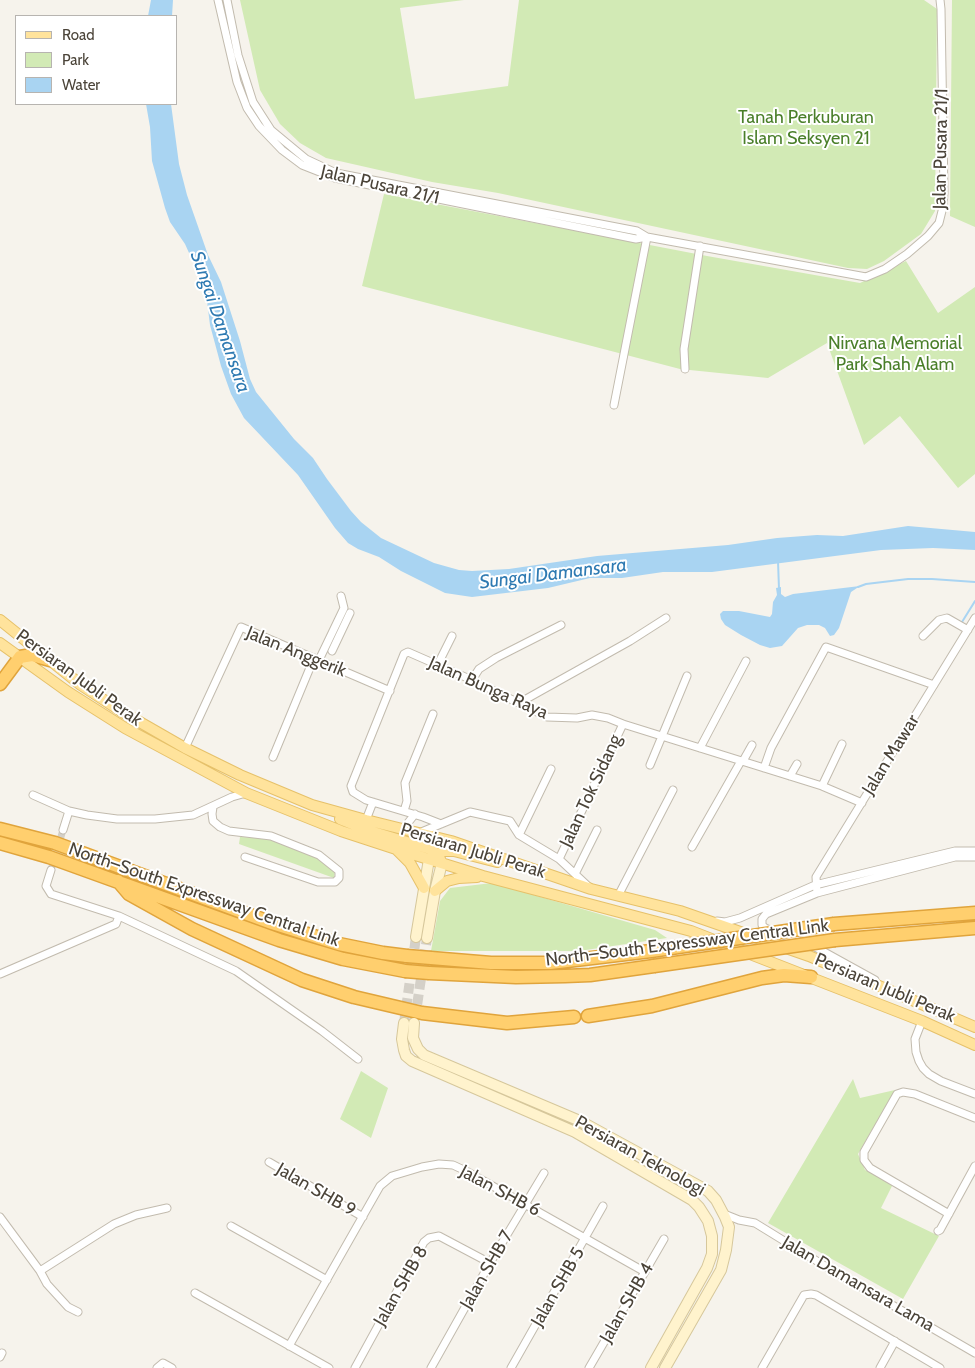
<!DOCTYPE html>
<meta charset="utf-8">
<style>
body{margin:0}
#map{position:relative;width:975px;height:1368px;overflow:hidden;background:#f6f3ec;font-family:Cabin,sans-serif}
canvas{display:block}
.legend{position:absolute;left:15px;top:15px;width:162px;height:90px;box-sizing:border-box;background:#fff;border:1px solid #b7b4b0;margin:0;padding:6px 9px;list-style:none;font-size:15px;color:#4b4439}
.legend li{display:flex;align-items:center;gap:10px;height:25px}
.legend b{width:25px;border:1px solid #b7b4b0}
</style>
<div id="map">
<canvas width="975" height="1368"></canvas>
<ul class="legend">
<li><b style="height:6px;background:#ffe39c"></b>Road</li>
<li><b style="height:14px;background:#d2eab5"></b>Park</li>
<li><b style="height:14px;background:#a9d4f2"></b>Water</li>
</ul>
</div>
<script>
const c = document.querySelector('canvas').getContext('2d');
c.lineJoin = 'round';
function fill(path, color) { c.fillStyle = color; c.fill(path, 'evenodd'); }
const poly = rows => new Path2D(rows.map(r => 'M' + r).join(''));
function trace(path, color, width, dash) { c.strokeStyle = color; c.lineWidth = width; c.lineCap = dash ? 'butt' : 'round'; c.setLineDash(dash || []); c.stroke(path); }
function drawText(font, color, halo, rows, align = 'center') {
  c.font = font + ' Cabin,sans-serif'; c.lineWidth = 4; c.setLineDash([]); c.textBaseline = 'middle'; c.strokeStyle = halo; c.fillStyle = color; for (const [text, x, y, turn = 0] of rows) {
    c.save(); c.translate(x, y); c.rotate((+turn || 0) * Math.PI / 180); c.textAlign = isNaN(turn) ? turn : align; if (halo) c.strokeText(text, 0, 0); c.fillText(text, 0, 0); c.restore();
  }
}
const green = poly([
 [240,0,464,0,400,8,415,99,508,86,519,0,924,0,937,9,935,211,921,234,884,261,867,269,848,268,498,193,432,182,326,158,300,143,280,124,260,90],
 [952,0,975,0,975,227,950,216],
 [384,194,707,256,860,283,906,261,938,313,975,287,975,474,958,488,900,416,864,445,827,343,768,378,680,369,362,286],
 [240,837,268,838,320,857,335,872,334,878,239,844],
 [492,883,655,930,667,938,579,951,431,951,440,901,450,888],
 [361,1071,388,1088,371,1138,340,1119],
 [853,1079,860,1098,895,1090,858,1154,865,1170,894,1182,881,1208,939,1236,903,1299,768,1223]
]);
const water = poly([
 [151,0,173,0,172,16,148,16],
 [146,104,171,104,179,164,187,195,208,255,221,282,240,341,250,379,256,392,294,439,313,458,327,479,351,511,361,522,381,538,434,563,459,570,472,571,509,569,597,556,728,545,777,538,817,535,843,536,908,526,975,532,975,550,933,548,881,550,712,572,663,572,622,578,590,578,548,588,472,597,445,593,401,571,379,557,358,549,348,543,335,528,298,475,244,418,231,394,221,366,210,325,207,301,194,264,185,244,170,222,165,208,152,161,150,127],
 [860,586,851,592,839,628,834,635,830,636,825,628,819,625,807,625,798,628,782,646,770,648,760,645,741,635,725,625,721,619,720,614,723,611,739,611,770,617,772,614,773,602,777,595,776,588,781,587,781,594,785,597,793,594]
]);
const stream = poly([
 [778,561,779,589],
 [858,587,866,584,908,579,932,579,975,582],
 [962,622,975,601]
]);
const minorTunnel = poly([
 [51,870,63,830]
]);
const secondaryTunnel = poly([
 [415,1019,427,938],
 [404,1023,416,937]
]);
const minor = poly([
 [218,0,237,82,247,108,259,126,282,150,302,165,335,178,636,239,647,237],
 [227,0,238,55,253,102,271,130,306,159,336,173,637,231,647,237,866,277,885,269,907,254,928,236,939,223,943,207,944,193,941,9,940,0],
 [685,369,684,349,700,246],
 [614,405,647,237],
 [923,636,939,620,947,618,968,630],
 [332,651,350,613],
 [319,660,344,608,341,596],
 [438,664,452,636],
 [472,680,479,669,496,658,561,625],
 [519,703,630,641,666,618],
 [185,748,241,627,390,691],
 [700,748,746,661],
 [273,757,314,658],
 [743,761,752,745],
 [650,765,687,676],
 [764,768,771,748,826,647,934,685],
 [790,776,797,764],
 [822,786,842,744],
 [33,795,69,811,87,815,117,819,155,819,193,815,232,797,246,793],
 [213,807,212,814,213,821,220,827,229,831,271,836,319,855,339,871,339,878,335,882,318,882,245,857],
 [404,811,407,801,405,783,433,714],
 [366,820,373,802],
 [441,824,423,817,366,800,353,792,351,786,404,654,408,652,472,680,547,717,577,718,592,715,608,718,623,724,822,786,862,803],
 [403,829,415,814],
 [63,830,69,811],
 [419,833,470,812,510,821,519,835,559,859,590,888],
 [519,835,551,769],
 [692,847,741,761],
 [559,859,623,724],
 [51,870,46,886,51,894,119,916,236,971,322,1031,358,1059],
 [575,874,597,830],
 [817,893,816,877,975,618],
 [618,896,673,790],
 [717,921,725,922,740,918,815,885,955,851,975,851],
 [0,974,116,924,119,916],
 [875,980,817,948,765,928,762,925,762,919,766,914,817,893,955,857,975,857],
 [922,1021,915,1039,916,1052,919,1061,923,1068,929,1074,941,1081,975,1094],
 [269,1162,363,1217],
 [724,1214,739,1220,755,1223,825,1266,975,1353],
 [949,1214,870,1168,864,1160,864,1152,897,1094,903,1092,915,1094,975,1118],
 [0,1217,40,1271,47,1284,68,1307,78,1312],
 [231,1226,327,1280],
 [938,1231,940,1230,975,1166],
 [40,1271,114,1224,136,1215,167,1208],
 [195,1293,329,1368],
 [289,1346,380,1186,392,1176,422,1167,439,1164,453,1165,466,1171,645,1272],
 [0,1357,2,1353],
 [157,1368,163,1363,172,1368],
 [355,1368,424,1242,429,1238,439,1236,490,1263],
 [431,1368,490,1263,544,1173],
 [511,1368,603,1206],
 [589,1368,664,1239],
 [762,1368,804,1295,811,1294,816,1295,940,1368],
 [880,1368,895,1341]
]);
const secondary = poly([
 [416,937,429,859],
 [427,938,435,891,442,863],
 [404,1023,402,1039,404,1050,406,1056,412,1061,575,1132,692,1200,699,1207,708,1221,712,1236,712,1254,707,1268,651,1368],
 [414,1023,413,1038,418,1049,424,1055,580,1121,708,1191,716,1200,725,1217,729,1227,726,1250,721,1270,665,1368]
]);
const primary = poly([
 [0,620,81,685,124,713,185,748,240,775,312,805,366,820,451,841,591,889,680,911,809,956,975,1027],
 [0,643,68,692,125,728,246,793,341,831,396,849,483,876,691,931,922,1021,975,1045],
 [340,819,370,831,430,849,437,854,442,863],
 [397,850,410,863,424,888],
 [432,857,444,851,454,851,497,862],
 [435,891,447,881,459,878,477,877]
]);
const motorway = poly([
 [0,684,20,657,32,655,50,660],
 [0,829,55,843,272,923,339,944,383,953,407,956],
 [0,843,49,857,279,940,343,959,405,971],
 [118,881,129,894,192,929,302,980,354,997,422,1013,507,1023,574,1017],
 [834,924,975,913],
 [835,940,975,928],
 [431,958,491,963,550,963,651,951],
 [429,973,516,977,565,976,590,975,654,966],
 [588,1016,652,1006,762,978,784,975,811,977]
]);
const motorwayBridge = poly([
 [651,951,834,924],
 [407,956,431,958],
 [654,966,835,940],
 [405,971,429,973]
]);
const parkNames = [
 ["Tanah Perkuburan",806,118],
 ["Islam Seksyen 21",806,139],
 ["Nirvana Memorial",895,344],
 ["Park Shah Alam",895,365]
];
const streetNames = [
 ["Jalan Pusara 21/1",941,149,-89],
 ["Jalan Pusara 21/1",380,185,13],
 ["Jalan Anggerik",296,652,22],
 ["Persiaran Jubli Perak",79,678,36],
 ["Jalan Bunga Raya",488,688,24],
 ["Jalan Mawar",891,755,-58],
 ["Jalan Tok Sidang",591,791,-65],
 ["Persiaran Jubli Perak",473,851,17],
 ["North–South Expressway Central Link",204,895,19],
 ["North–South Expressway Central Link",687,943,-7],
 ["Persiaran Jubli Perak",885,988,23],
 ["Persiaran Teknologi",640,1156,29],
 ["Jalan SHB 9",316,1190,30],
 ["Jalan SHB 6",500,1191,28],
 ["Jalan SHB 7",487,1270,-60],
 ["Jalan Damansara Lama",858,1284,30],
 ["Jalan SHB 8",401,1286,-60],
 ["Jalan SHB 5",558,1287,-60],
 ["Jalan SHB 4",627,1303,-60]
];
const waterNames = [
 ["Sungai Damansara",220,322,71],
 ["Sungai Damansara",553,574,-7]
];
fill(green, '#d2eab5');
fill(water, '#a9d4f2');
trace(stream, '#a9d4f2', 2);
trace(minorTunnel, '#d4d0c8', 7, [7, 3.5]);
trace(secondaryTunnel, '#d4d0c8', 10, [10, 5]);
trace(minor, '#c2bbae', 9);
trace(secondary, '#d6c79b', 12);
trace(primary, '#e6c16a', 12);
trace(motorway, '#e0a43c', 15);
trace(minor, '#fff', 7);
trace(secondary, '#fff3cd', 10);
trace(primary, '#ffe39c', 10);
trace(motorway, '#ffcf6e', 12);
trace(motorwayBridge, '#e0a43c', 15, []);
trace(motorwayBridge, '#ffcf6e', 12);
drawText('18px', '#4a7f2a', '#fff', parkNames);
drawText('18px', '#4b4439', '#fff', streetNames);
drawText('italic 19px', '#2e7ab2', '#fff', waterNames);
</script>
